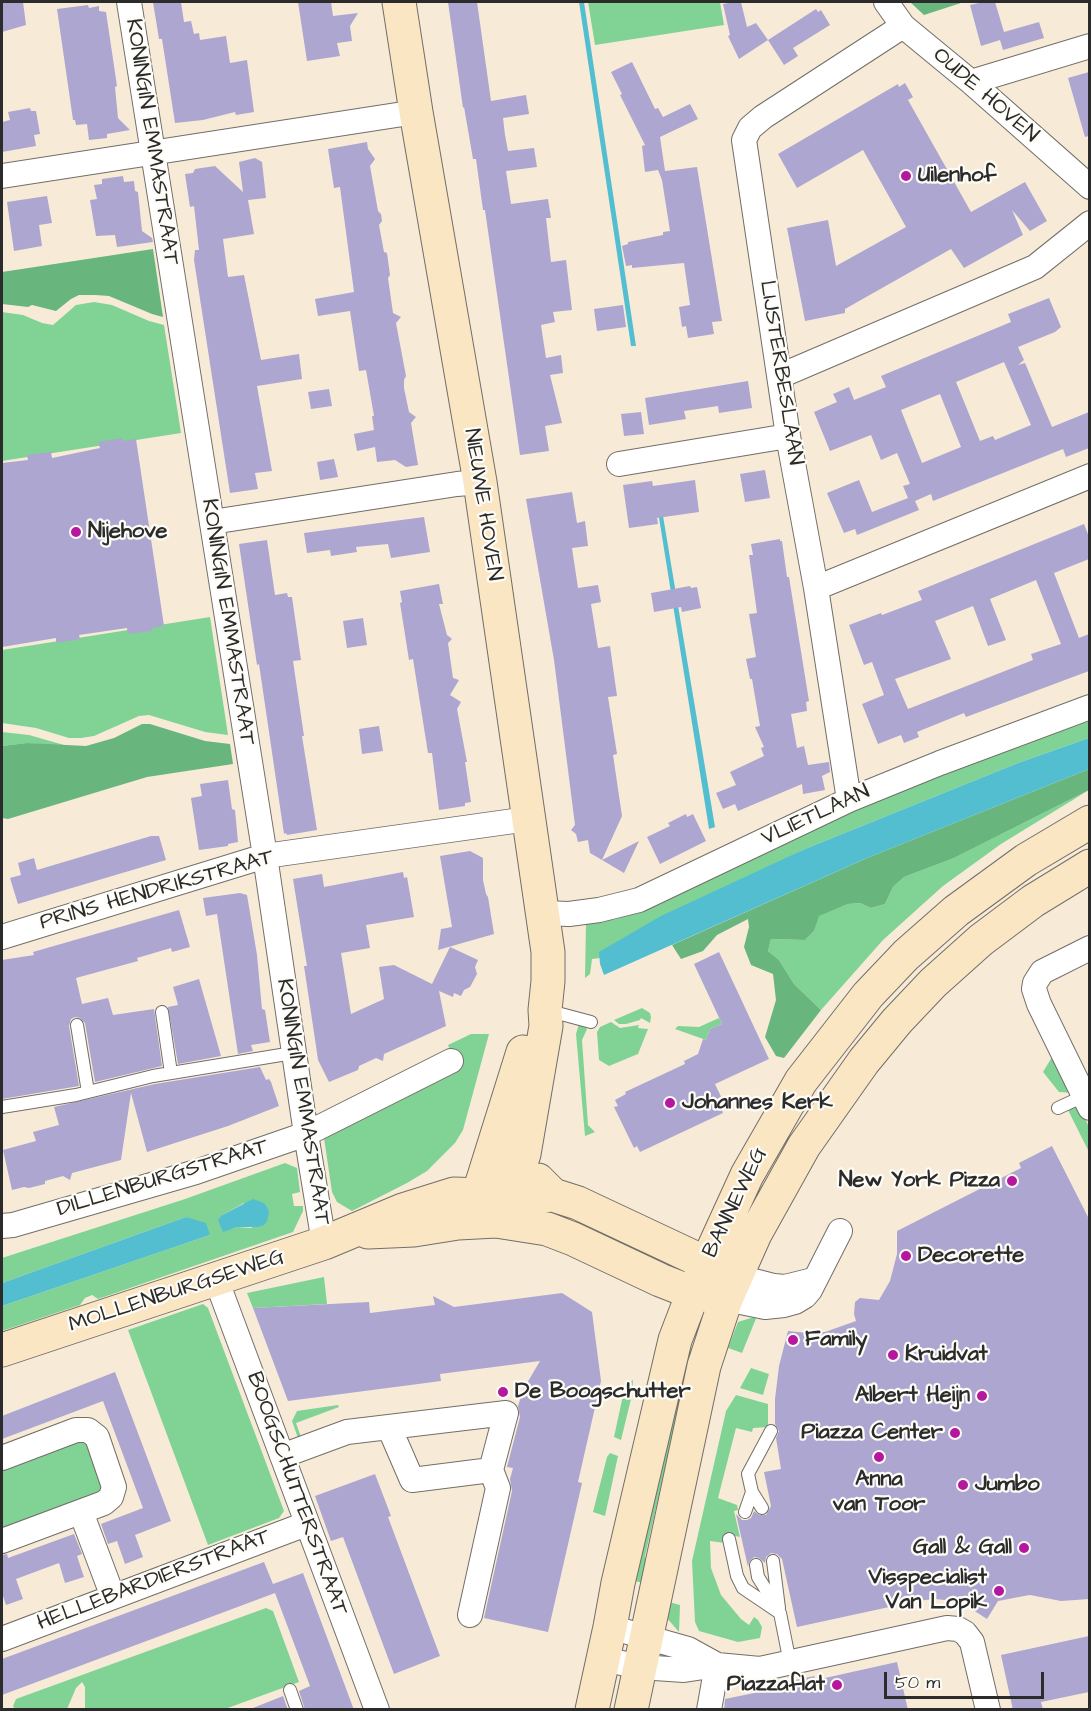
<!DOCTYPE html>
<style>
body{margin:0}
#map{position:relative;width:1091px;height:1711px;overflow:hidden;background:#f7ebd8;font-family:"Architects Daughter",sans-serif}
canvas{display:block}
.frame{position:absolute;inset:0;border:3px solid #2b2b2b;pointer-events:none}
.scale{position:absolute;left:884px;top:1672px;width:160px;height:27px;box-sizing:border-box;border:3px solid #2b2b2b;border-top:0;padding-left:8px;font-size:18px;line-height:21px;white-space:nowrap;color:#2b2b2b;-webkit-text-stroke:4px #fdfcf7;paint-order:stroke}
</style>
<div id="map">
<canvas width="1091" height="1711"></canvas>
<div class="frame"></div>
<div class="scale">50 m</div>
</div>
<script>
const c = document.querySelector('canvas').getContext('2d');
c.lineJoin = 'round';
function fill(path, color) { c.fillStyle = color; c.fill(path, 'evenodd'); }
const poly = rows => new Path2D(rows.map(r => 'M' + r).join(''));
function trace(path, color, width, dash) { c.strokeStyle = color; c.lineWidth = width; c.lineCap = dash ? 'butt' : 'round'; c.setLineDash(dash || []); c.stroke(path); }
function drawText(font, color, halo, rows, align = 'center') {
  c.font = font + ' "Architects Daughter",sans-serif'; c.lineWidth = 4.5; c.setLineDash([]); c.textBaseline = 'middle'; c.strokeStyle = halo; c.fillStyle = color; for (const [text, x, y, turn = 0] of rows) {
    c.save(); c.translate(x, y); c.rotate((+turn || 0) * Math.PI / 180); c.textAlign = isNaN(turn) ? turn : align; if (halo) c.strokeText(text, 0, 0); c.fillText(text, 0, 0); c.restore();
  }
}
const green = poly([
 [588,2,720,2,724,25,595,45],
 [94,302,112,305,149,321,164,325,181,433,2,461,2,312,23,315,42,323,53,325,76,305],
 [210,617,228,735,205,732,149,715,139,716,94,736,81,738,69,738,36,728,2,723,2,650],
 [1089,721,1089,738,1018,763,805,849,600,952,600,958,592,959,590,974,585,978,586,922,617,919,800,834,887,797,1010,749],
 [2,732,29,735,71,747,27,743,2,746],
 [1089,790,1001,844,943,886,883,940,821,1010,794,984,779,960,768,951,771,939,805,940,814,931,818,916,848,904,860,903,871,908,885,904,893,887,904,877,954,858],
 [642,1008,650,1013,651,1017,650,1023,641,1018,640,1020,626,1024,619,1024,614,1020],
 [719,1018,722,1024,710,1029,706,1040,675,1029,678,1026,699,1027],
 [611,1022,620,1028,639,1025,638,1028,648,1029,638,1054,609,1066,599,1060,597,1032,600,1027],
 [579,1024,584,1026,587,1029,582,1040,588,1125,595,1132,585,1136,576,1034],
 [471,1034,489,1034,463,1130,455,1143,427,1171,407,1183,352,1211,337,1202,332,1192,324,1138,457,1067,448,1045],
 [1052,1057,1073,1093,1059,1092,1043,1072],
 [1079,1105,1089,1127,1089,1152,1068,1110],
 [285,1163,297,1168,300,1192,292,1194,294,1206,303,1206,303,1211,293,1232,98,1299,92,1295,85,1298,80,1305,2,1331,2,1306,210,1235,186,1217,2,1283,2,1258,185,1199],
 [244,1203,252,1228,237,1227,223,1231,222,1215],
 [324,1277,327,1304,253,1308,247,1293],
 [203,1304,208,1308,284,1511,279,1518,208,1545,128,1330],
 [757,1316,742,1353,728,1348,738,1322],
 [679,1365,688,1367,645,1556,648,1584,630,1580],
 [751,1368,769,1374,763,1395,740,1388],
 [633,1380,632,1395,621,1440,614,1437,625,1386],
 [736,1395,768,1404,768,1427,753,1428,752,1432,736,1428,718,1498,737,1505,738,1510,734,1511,740,1537,727,1534,725,1543,710,1541,711,1568,721,1595,741,1619,749,1625,754,1617,758,1620,762,1627,760,1638,738,1642,699,1631,695,1622,692,1561,726,1411],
 [338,1405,339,1407,296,1423,301,1437,298,1438,292,1421,297,1411],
 [76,1439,87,1441,103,1490,2,1533,2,1467],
 [610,1453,618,1456,605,1516,593,1512,607,1457],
 [669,1602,680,1605,679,1632,666,1617],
 [266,1608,273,1611,299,1682,225,1709,85,1709,85,1687,82,1682,76,1688,67,1709,15,1709,13,1706,16,1699]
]);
const forest = poly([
 [910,2,964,2,924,15],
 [153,249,163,317,152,314,109,296,95,295,79,295,71,299,56,311,32,305,28,307,2,304,2,272],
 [142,724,150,724,205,741,230,744,233,764,147,777,8,819,2,818,2,746,27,743,86,746,114,738],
 [1089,769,1089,790,954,858,904,877,893,887,885,904,871,908,860,903,848,904,819,916,814,931,805,940,771,939,768,951,779,960,794,984,821,1010,784,1058,776,1056,765,1037,776,1000,773,974,751,965,744,947,749,927,748,919,717,935,703,951,681,959,672,945,867,858]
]);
const water = poly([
 [579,2,584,2,636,346,631,346],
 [660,498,715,827,709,829,656,499],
 [1089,738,1089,769,867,858,604,975,600,964,599,952,661,916,805,849,1018,763],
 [253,1199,264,1203,267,1207,269,1212,267,1221,264,1225,258,1227,237,1227,223,1232,218,1220,222,1215],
 [186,1217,206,1223,210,1235,2,1306,2,1283]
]);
const building = poly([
 [2,2,23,2,26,25,2,32],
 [153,2,181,2,184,22,191,21,194,34,199,33,200,40,226,36,230,63,247,60,254,112,236,115,235,112,203,120,175,123,162,39,159,39],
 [298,2,331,2,333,16,358,13,350,26,352,41,337,43,340,56,307,61],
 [448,2,477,2,491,101,526,95,529,114,503,118,505,135,508,151,534,148,537,167,506,171,511,204,548,199,551,218,546,218,551,262,566,260,572,310,553,312,555,322,541,325,546,358,561,355,563,373,550,375,562,423,545,426,549,451,520,455,485,210,483,210,476,159,473,159,464,107,463,108],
 [734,2,741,2,747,27,756,23,768,40,739,59,728,36,730,35,723,4],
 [984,2,995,2,1004,32,1039,22,1044,38,1003,50,1000,40,981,46,970,5],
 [88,5,89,8,99,6,99,11,106,12,117,86,115,87,118,118,130,130,107,134,107,138,89,140,87,124,76,125,75,120,73,120,57,9],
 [816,9,818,12,821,10,830,25,793,48,798,56,784,65,768,40],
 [632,62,655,109,658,108,663,117,690,104,698,119,660,137,665,171,697,167,722,321,712,322,714,334,688,338,686,326,682,327,679,307,690,305,684,263,632,268,632,265,626,266,622,246,628,244,628,242,663,235,663,232,670,231,662,180,658,170,645,172,642,146,645,145,620,95,622,94,611,72],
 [1089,72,1089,136,1085,137,1068,78],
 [905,83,913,97,908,100,971,212,1025,182,1047,221,1030,231,1012,210,1023,235,964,268,951,249,845,309,845,313,805,321,787,228,828,220,836,266,906,227,863,150,797,188,778,154,898,84,899,87],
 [30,108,31,111,36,111,40,134,34,135,36,146,2,152,2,122,10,120,8,112],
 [367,142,368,149,375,159,370,166,378,211,381,214,382,221,379,225,384,252,387,253,390,275,388,278,393,313,401,317,396,323,406,376,404,380,404,388,409,412,416,417,411,423,418,465,406,467,395,460,377,462,375,447,357,451,354,434,374,430,372,416,374,416,366,370,359,371,350,311,318,316,315,299,354,292,340,187,334,188,328,149],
 [255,158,262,162,266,198,248,200,254,234,223,239,228,277,244,275,261,360,299,354,302,379,257,386,272,471,255,473,258,489,230,493,194,260,195,250,199,250,194,206,190,207,185,174,193,173,195,169,215,166,243,192,239,162],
 [123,176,124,182,134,181,135,191,138,192,142,231,152,238,153,242,117,247,115,235,96,236,90,200,97,199,94,185,102,184,102,179],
 [47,196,52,223,39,225,42,246,14,251,7,202],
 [1049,298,1061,327,1055,332,1018,347,1024,360,1018,365,1025,363,1052,427,1089,412,1089,448,1066,457,1063,449,933,501,931,494,915,501,919,510,857,535,855,529,844,533,827,493,859,480,872,512,908,498,903,486,910,484,897,453,881,460,871,435,830,451,814,412,837,402,833,394,849,387,854,400,886,387,881,376,1011,322,1008,314],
 [1004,362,1031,425,995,440,993,436,980,441,956,382],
 [940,394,961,447,922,463,901,410],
 [623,305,626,327,597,331,594,309],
 [748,381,752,408,719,413,718,406,684,411,686,419,649,425,645,398],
 [329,389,332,406,311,409,308,392],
 [641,412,644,434,624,436,621,414],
 [122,438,123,441,136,439,164,626,152,628,152,631,128,634,127,628,79,635,80,639,56,643,56,638,2,647,2,463,28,460,27,455,51,452,52,458,100,448,98,442],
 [334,459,338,477,320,480,317,462],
 [765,470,770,498,745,502,740,474],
 [695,480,699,512,657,518,658,524,629,528,623,485,652,481,653,486],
 [572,492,577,523,585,521,588,546,572,548,578,588,598,585,601,602,591,604,598,648,610,646,617,696,608,697,617,754,613,755,622,816,602,860,590,853,588,840,578,842,576,834,571,830,575,825,554,660,526,499],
 [424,517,430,552,391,558,388,544,356,547,357,552,331,556,330,550,307,553,304,533],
 [1084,524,1089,537,1089,559,1054,573,1079,638,1089,634,1089,671,966,717,964,713,917,732,919,737,904,743,901,735,878,744,862,704,884,695,872,662,864,665,849,625,881,613,882,615,922,600,918,591],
 [1036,580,1061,644,1031,654,1033,660,908,709,895,679,951,659,935,621,973,606,988,646,1006,640,990,599],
 [780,539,780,541,782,541,787,577,789,577,809,701,806,702,807,711,791,714,797,748,804,746,808,765,829,762,830,772,822,776,825,790,803,794,802,784,738,811,735,804,723,809,716,793,736,785,730,772,764,756,761,748,764,747,755,727,760,726,752,679,750,679,746,659,756,657,749,614,757,613,749,555,753,555,751,544],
 [267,540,275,595,287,593,288,597,292,597,301,660,293,661,304,736,302,736,317,830,287,835,286,833,284,834,259,664,257,665,239,544],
 [439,584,443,604,439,604,447,635,452,639,448,643,453,678,459,680,450,695,461,702,457,709,467,762,465,762,471,802,465,803,465,806,439,810,432,753,428,753,413,659,409,660,400,603,402,602,400,591],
 [690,586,691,588,697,587,701,608,682,612,681,607,654,612,651,593],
 [363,618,367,645,347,648,343,621],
 [379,726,383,751,362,754,359,729],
 [228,780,232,809,235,810,238,842,228,844,228,846,199,850,191,798,202,796,200,784],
 [686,814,687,817,693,814,706,841,660,864,647,837,670,826,668,823],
 [151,836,159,836,166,860,18,904,10,878,21,875,18,863,34,858,37,870],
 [639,841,624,873,602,860],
 [470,851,483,858,483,880,486,894,488,897,494,934,438,950,441,929,452,927,440,856],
 [403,872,404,878,407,877,414,917,366,925,370,948,341,953,351,1014,384,999,379,967,394,965,432,984,450,947,478,960,475,967,477,974,470,987,464,990,461,996,454,993,453,997,439,991,446,1026,384,1054,383,1061,376,1058,359,1066,358,1070,329,1082,318,1060,316,1046,304,966,307,966,293,879,322,874,324,887],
 [240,893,247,895,257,955,262,1009,265,1010,270,1042,251,1045,253,1051,238,1054,217,914,206,916,203,898],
 [179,910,190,947,172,952,171,948,137,958,138,961,76,978,82,1004,108,998,113,1015,154,1009,162,1066,95,1082,85,1023,80,1018,75,1017,71,1019,69,1026,79,1086,2,1099,2,960,34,955,33,952],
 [719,952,769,1059,715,1084,725,1105,721,1107,723,1113,640,1152,637,1146,634,1148,614,1107,618,1106,615,1100,626,1094,625,1092,685,1064,684,1061,698,1054,703,1039,706,1040,710,1029,722,1024,694,964],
 [199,979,221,1056,178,1064,168,1007,178,1005,173,987],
 [260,1067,266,1080,269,1079,271,1082,279,1106,228,1126,147,1152,131,1093,121,1160,72,1173,70,1180,63,1176,45,1181,45,1184,29,1188,24,1187,12,1190,3,1150,36,1141,33,1132,59,1125,54,1107,155,1084],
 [1052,1146,1089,1219,1089,1599,1061,1601,1030,1595,1024,1596,998,1601,987,1619,970,1608,954,1601,935,1599,917,1601,797,1627,782,1559,777,1554,771,1553,766,1557,765,1563,759,1558,754,1557,749,1562,748,1567,736,1514,742,1520,747,1520,751,1518,754,1511,759,1515,766,1515,771,1506,764,1472,781,1469,776,1438,779,1431,775,1424,775,1399,779,1366,788,1331,808,1333,825,1332,856,1321,854,1314,855,1302,860,1298,879,1300,890,1281,897,1254,897,1231,1021,1168,1019,1163],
 [562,1293,592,1312,601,1381,578,1482,582,1483,548,1632,484,1618,512,1491,510,1479,513,1468,507,1467,520,1417,518,1406,523,1390,540,1361,440,1374,441,1381,288,1401,253,1308,369,1302,370,1313,435,1305,433,1296,454,1307],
 [115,1372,171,1521,135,1535,143,1557,125,1564,117,1541,108,1544,101,1524,143,1508,103,1401,2,1439,2,1416],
 [375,1474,391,1516,388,1517,440,1656,394,1674,343,1537,331,1541,315,1496],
 [74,1534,82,1554,77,1556,84,1577,65,1583,59,1563,16,1579,23,1599,6,1605,2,1593,2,1555,7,1554,8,1558],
 [264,1562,273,1584,303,1573,354,1710,305,1710,299,1691,310,1686,275,1593,2,1695,2,1659],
 [1089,1636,1089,1692,1041,1702,1043,1710,1013,1710,1001,1655],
 [897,1662,908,1710,724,1710,725,1699,759,1692,758,1688,814,1676,816,1680],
 [283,1696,288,1710,253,1710,253,1708]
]);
const lane = poly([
 [546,1010,591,1022],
 [162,1012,171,1073],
 [77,1025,88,1092],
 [2,1107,76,1095,153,1076,293,1053],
 [1058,1108,1084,1096],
 [752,1492,762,1508],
 [745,1512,752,1492,748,1474,771,1431],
 [729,1539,737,1576,743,1588,780,1613,790,1663],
 [773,1561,779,1608],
 [756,1565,758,1577,778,1609],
 [290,1690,297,1710]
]);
const street = poly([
 [129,2,265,856,306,1134,324,1243],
 [886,2,903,26,971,82,1090,187],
 [971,82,1090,46],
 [2,176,416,112],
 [780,376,1035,267,1090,223],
 [619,464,788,436],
 [212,522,457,484,480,482],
 [816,588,1090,476],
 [849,800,816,588,788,436,744,140,750,128,763,117,903,26],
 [543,913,569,914,599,910,639,900,849,800,940,763,1090,707],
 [2,937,265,856,528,819],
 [1090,948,1042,972,1035,983,1034,989,1039,1004,1090,1108],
 [2,1226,13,1225,196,1172,306,1134,451,1061],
 [735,1276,774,1286,785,1287,813,1280],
 [216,1279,377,1710],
 [726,1299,765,1307,784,1305,795,1302,805,1296,810,1290,840,1231],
 [389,1427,412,1480,491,1470],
 [282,1456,347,1432,506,1413,491,1470,498,1488,470,1615],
 [2,1458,76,1430,88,1430,97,1437,114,1487,111,1497,104,1503,2,1541],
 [81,1512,113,1597],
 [610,1627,688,1649,717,1665],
 [2,1639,306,1524],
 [603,1659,640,1667,684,1670,717,1665,760,1669,947,1628,958,1629,965,1633,972,1642,988,1710],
 [709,1710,717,1665]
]);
const secondary = poly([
 [399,2,416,112,480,482,548,952,548,981,545,1010,546,1026,524,1154,510,1195,496,1221],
 [538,1180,553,1195,578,1203,725,1272],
 [493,1214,482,1183,523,1052],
 [368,1232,414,1230,458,1223,496,1221,547,1229,573,1239,660,1280,693,1293,715,1297],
 [2,1350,324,1243,403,1210,454,1194,537,1197,553,1195],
 [592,1710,610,1627,618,1583,675,1340,693,1293,747,1175,801,1081,868,995,906,955,956,911,1026,860,1090,822],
 [631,1710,704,1366,726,1299,755,1234,804,1146,864,1061,897,1021,933,983,981,940,1033,901,1090,866]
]);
const markers = [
 [906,176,6,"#b5179e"],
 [76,532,6,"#b5179e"],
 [670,1103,6,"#b5179e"],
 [1012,1181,6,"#b5179e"],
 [906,1256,6,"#b5179e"],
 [793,1340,6,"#b5179e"],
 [893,1355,6,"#b5179e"],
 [503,1392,6,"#b5179e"],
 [982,1396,6,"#b5179e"],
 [955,1433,6,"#b5179e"],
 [879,1457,6,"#b5179e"],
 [963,1485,6,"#b5179e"],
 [1024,1548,6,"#b5179e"],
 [999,1591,6,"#b5179e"],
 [837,1685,6,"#b5179e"]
];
const streetNames = [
 ["OUDE HOVEN",985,96,41],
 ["KONINGIN EMMASTRAAT",151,142,81],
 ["LIJSTERBESLAAN",780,373,81],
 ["NIEUWE HOVEN",482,505,81],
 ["KONINGIN EMMASTRAAT",227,622,81],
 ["VLIETLAAN",816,816,-25],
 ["PRINS HENDRIKSTRAAT",157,891,-16],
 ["KONINGIN EMMASTRAAT",302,1102,81],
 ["DILLENBURGSTRAAT",163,1179,-17],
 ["BANNEWEG",736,1203,-64],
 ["MOLLENBURGSEWEG",177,1292,-18],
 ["BOOGSCHUTTERSTRAAT",296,1494,70],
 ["HELLEBARDIERSTRAAT",154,1581,-21]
];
const poiNames = [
 ["Uilenhof",918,176],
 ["Nijehove",88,532],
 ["Johannes Kerk",682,1103],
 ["New York Pizza",1000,1181,"right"],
 ["Decorette",918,1256],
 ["Family",805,1340],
 ["Kruidvat",905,1355],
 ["De Boogschutter",515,1392],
 ["Albert Heijn",970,1396,"right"],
 ["Piazza Center",943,1433,"right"],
 ["Anna",879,1480,"center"],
 ["van Toor",879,1505,"center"],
 ["Jumbo",975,1485],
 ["Gall & Gall",1012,1548,"right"],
 ["Visspecialist",987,1578,"right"],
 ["Van Lopik",987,1603,"right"],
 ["Piazzaflat",825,1685,"right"]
];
fill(green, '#80d395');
fill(forest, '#68b57e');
fill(water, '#53becf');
fill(building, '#aca6d0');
trace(lane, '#726e68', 14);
trace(street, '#726e68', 26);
trace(secondary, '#726e68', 35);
trace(lane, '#fff', 12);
trace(street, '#fff', 24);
trace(secondary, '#fbe6c4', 33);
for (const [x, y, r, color] of markers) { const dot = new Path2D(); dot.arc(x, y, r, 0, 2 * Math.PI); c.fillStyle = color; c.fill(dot); trace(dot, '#fdfcf7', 2); }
drawText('22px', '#2b2b2b', '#fdfcf7', streetNames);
drawText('bold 22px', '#2b2b2b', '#fdfcf7', poiNames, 'left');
</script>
